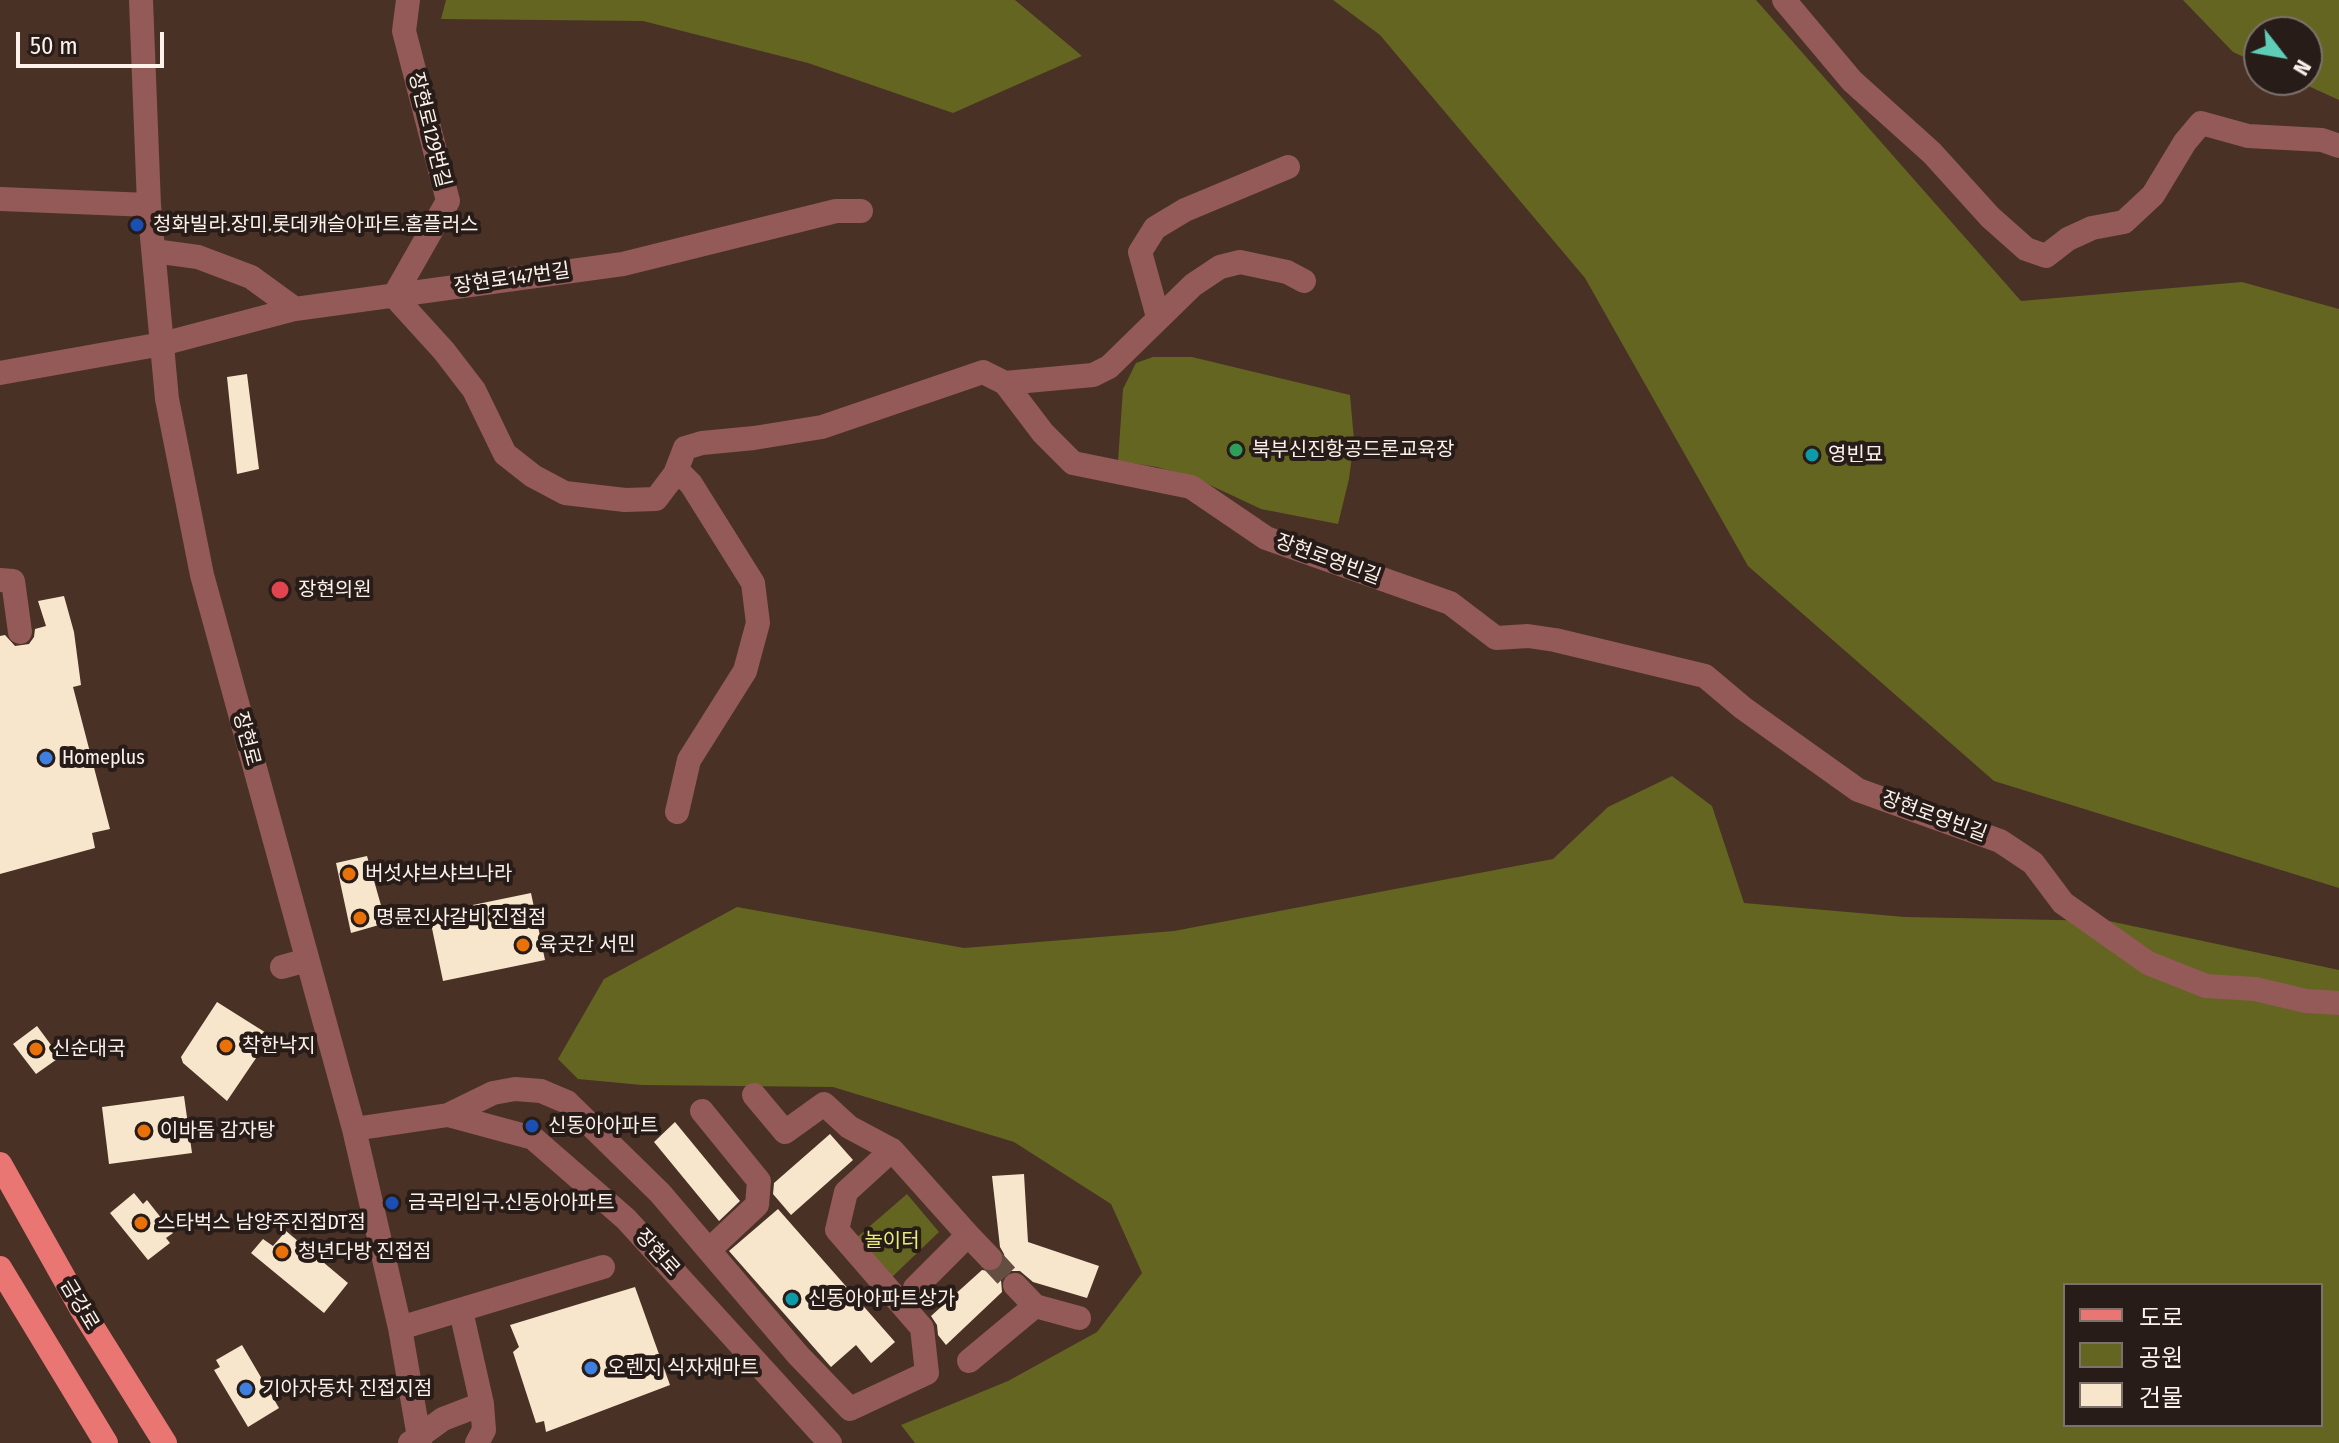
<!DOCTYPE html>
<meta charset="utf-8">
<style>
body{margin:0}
#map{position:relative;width:2339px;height:1443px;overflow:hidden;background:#493126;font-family:"Fira Sans Condensed","Noto Sans KR",sans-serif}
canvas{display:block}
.legend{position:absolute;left:2063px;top:1283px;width:260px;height:144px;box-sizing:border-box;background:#271c17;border:2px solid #7d716c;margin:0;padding:10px 14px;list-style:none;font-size:24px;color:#fdf1eb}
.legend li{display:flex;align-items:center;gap:16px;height:40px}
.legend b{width:40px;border:2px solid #7d716c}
.north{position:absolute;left:2243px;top:16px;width:80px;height:80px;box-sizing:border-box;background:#271c17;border:2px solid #7d716c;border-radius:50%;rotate:121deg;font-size:22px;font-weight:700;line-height:32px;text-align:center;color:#fdf1eb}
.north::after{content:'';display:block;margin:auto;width:28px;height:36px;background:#5eceb8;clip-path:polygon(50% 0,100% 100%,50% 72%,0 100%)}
.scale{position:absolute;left:16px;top:32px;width:148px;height:36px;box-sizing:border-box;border:4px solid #fdf1eb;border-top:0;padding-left:10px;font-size:24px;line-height:28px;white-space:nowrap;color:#fdf1eb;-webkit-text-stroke:6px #271c17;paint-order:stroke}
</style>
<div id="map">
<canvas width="2339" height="1443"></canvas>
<ul class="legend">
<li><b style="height:10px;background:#ea7673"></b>도로</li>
<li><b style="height:22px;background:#636521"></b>공원</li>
<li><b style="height:22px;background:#f7e6cb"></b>건물</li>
</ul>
<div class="north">N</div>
<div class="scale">50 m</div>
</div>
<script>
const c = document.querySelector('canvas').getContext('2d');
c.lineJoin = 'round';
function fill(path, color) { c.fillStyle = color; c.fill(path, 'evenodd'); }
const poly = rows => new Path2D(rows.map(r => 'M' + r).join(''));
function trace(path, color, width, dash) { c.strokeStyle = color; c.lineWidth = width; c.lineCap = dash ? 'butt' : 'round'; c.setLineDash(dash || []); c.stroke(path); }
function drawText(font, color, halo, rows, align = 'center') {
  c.font = font + ' "Fira Sans Condensed","Noto Sans KR",sans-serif'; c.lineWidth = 8; c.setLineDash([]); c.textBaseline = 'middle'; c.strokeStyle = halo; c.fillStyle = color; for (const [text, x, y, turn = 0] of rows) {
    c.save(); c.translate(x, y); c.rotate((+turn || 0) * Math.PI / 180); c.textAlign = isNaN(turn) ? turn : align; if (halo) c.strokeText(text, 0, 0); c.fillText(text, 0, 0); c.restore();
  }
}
const green = poly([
 [446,0,1015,0,1082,56,953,113,808,63,643,21,441,19],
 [1333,0,1756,0,2021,301,2242,282,2339,309,2339,888,1994,781,1748,566,1585,278,1380,35],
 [2183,0,2339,0,2339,100,2295,80,2307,80,2307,32,2259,32,2259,64,2233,52],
 [1153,357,1192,357,1350,395,1354,440,1349,479,1338,524,1261,509,1197,479,1157,467,1118,461,1123,389,1136,363],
 [1672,776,1712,806,1744,903,1905,917,2109,921,2339,970,2339,1443,915,1443,901,1425,1008,1381,1097,1332,1142,1273,1111,1204,1014,1142,833,1087,642,1085,578,1079,558,1059,604,979,737,907,964,948,1174,931,1553,859,1608,807],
 [2065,1285,2321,1285,2321,1425,2065,1425],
 [907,1194,939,1232,892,1277,855,1239]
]);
const building = poly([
 [247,374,259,469,237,474,227,377],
 [64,596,74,632,81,685,73,687,110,829,92,833,95,848,0,874,0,636,5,635,15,646,29,644,34,637,35,629,46,626,38,601],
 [367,856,386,923,351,933,336,863],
 [531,893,545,960,443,981,429,914],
 [217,1002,271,1036,227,1101,183,1063,181,1057],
 [37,1026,60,1057,36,1074,13,1044],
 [184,1096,192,1153,109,1164,102,1107],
 [675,1122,740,1201,719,1221,654,1142],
 [830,1134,853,1160,791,1215,773,1194,774,1183],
 [1024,1174,1028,1242,1099,1266,1087,1298,1033,1282,1020,1271,1011,1271,1001,1280,1002,1292,946,1345,938,1335,937,1325,931,1316,982,1270,994,1272,1001,1268,1005,1261,1004,1254,1000,1247,992,1176],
 [134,1193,143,1204,147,1200,173,1233,166,1238,170,1243,148,1260,110,1213],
 [778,1209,895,1342,871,1363,856,1345,831,1367,729,1251],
 [286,1231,348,1283,324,1313,251,1253,263,1239,273,1246],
 [635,1287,670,1385,546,1432,544,1421,536,1423,513,1352,519,1347,510,1325],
 [242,1345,279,1408,248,1427,214,1370,220,1367,216,1360]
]);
const minorTunnel = poly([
 [990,1258,1015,1285]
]);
const minor = poly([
 [141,0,149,205,167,399,202,575,354,1129,400,1328,420,1443],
 [1784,0,1852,81,1932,153,1990,217,2026,249,2046,256,2068,239,2092,228,2124,222,2153,195,2185,142,2201,123,2248,136,2322,140,2339,146],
 [0,199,149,205],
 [154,251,198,257,251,277,295,309],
 [394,296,444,351,474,390,505,454,533,476,565,493,625,500,656,499,675,474,685,448,702,443,754,438,822,427,983,372,1005,383,1043,433,1073,463,1191,487,1266,538,1450,603,1496,638,1528,636,1555,640,1705,676,1743,708,1858,790,2000,841,2033,863,2063,903,2148,963,2206,986,2255,989,2306,1001,2339,1003],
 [394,296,448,201,404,31,408,0],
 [1158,317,1140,252,1155,228,1185,210,1288,167],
 [0,373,162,344,295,309,623,264,836,211,861,211],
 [1005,383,1093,375,1109,367,1193,285,1220,267,1240,262,1287,272,1304,281],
 [677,470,691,484,753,583,758,623,745,671,689,760,677,812],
 [0,580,13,581,20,632],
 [282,967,307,960],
 [754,1095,785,1132,824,1104,849,1127,892,1150],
 [702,1111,759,1181,757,1205,709,1250],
 [448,1115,493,1093,515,1089,541,1091,567,1102,660,1193,798,1355,850,1409,927,1373,922,1328,837,1230,846,1192,892,1150,968,1235,915,1288],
 [354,1129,448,1115,533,1138,626,1219,830,1443],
 [968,1235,990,1258],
 [1015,1285,1035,1306,1079,1318],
 [400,1328,603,1267],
 [969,1361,1035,1306],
 [410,1443,443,1419,482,1404,461,1311],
 [477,1443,484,1430,482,1404]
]);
const major = poly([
 [0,1164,82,1310,165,1443],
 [0,1268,106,1443]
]);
const markers = [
 [137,225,8,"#1a4fb4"],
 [1236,450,8,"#2e9e5b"],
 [1812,455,8,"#0f9aa8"],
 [280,590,10,"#e0444e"],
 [46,758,8,"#3f7fe0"],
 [349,874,8,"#e8710a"],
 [360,918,8,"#e8710a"],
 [523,945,8,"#e8710a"],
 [226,1046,8,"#e8710a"],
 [36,1049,8,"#e8710a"],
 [532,1126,8,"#1a4fb4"],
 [144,1131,8,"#e8710a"],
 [392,1203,8,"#1a4fb4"],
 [141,1223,8,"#e8710a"],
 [282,1252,8,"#e8710a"],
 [792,1299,8,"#0f9aa8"],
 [591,1368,8,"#3f7fe0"],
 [246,1389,8,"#3f7fe0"]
];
const streetNames = [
 ["장현로129번길",429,130,76],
 ["장현로147번길",512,279,-8],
 ["장현로영빈길",1328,560,20],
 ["장현로",246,739,75],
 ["장현로영빈길",1934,817,20],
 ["장현로",657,1253,48],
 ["금강로",79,1305,59]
];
const poiNames = [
 ["청화빌라.장미.롯데캐슬아파트.홈플러스",153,225],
 ["북부신진항공드론교육장",1252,450],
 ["영빈묘",1828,455],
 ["장현의원",298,590],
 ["Homeplus",62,758],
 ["버섯샤브샤브나라",365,874],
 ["명륜진사갈비 진접점",376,918],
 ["육곳간 서민",539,945],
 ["착한낙지",242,1046],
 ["신순대국",52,1049],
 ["신동아아파트",548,1126],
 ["이바돔 감자탕",160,1131],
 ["금곡리입구.신동아아파트",408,1203],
 ["스타벅스 남양주진접DT점",157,1223],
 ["청년다방 진접점",298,1252],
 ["신동아아파트상가",808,1299],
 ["오렌지 식자재마트",607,1368],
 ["기아자동차 진접지점",262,1389]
];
const parkNames = [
 ["놀이터",892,1241]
];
fill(green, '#636521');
fill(building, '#f7e6cb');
trace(minorTunnel, '#644e44', 24, [24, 12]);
trace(minor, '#935a57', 24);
trace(major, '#ea7673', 24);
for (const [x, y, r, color] of markers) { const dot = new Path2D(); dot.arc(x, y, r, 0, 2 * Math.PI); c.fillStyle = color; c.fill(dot); trace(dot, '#271c17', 3); }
drawText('20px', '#fdf1eb', '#271c17', streetNames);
drawText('20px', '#fdf1eb', '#271c17', poiNames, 'left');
drawText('20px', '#e8ec79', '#271c17', parkNames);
</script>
